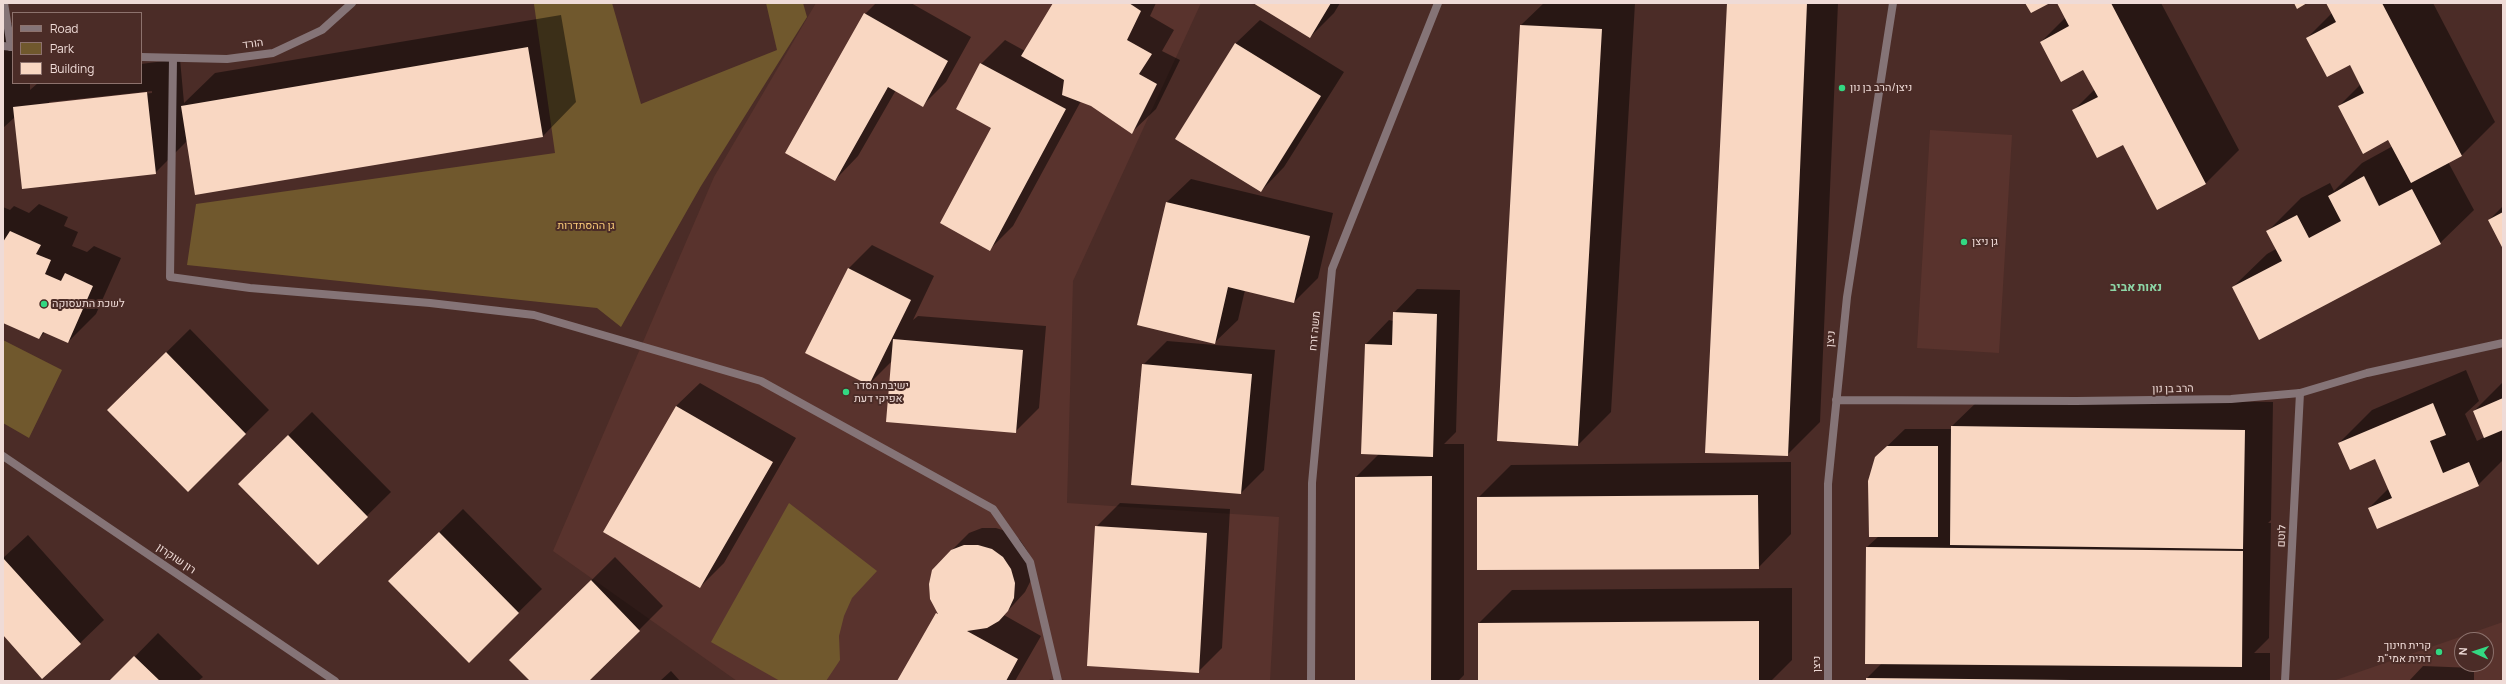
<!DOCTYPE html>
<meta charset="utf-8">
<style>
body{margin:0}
#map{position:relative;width:2506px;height:684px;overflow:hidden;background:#4b2c27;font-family:Manrope,sans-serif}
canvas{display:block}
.frame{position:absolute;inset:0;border:4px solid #efdbd7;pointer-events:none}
.legend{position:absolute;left:12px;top:12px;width:130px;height:72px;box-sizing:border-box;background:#4b2c27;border:1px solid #8d726d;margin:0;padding:5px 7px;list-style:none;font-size:12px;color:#efdbd7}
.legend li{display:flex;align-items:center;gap:8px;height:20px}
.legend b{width:20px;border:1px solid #8d726d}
.north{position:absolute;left:2454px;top:632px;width:40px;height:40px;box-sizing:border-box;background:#4b2c27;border:1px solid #8d726d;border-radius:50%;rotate:273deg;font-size:11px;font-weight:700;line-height:16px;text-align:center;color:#efdbd7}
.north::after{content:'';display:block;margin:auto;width:14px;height:18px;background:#33d882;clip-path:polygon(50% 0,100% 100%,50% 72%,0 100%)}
</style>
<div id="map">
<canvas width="2506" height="684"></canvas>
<div class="frame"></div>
<ul class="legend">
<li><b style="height:5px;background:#857477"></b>Road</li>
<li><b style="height:11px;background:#70582d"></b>Park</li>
<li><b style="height:11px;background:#f9d7c2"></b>Building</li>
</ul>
<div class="north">N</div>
</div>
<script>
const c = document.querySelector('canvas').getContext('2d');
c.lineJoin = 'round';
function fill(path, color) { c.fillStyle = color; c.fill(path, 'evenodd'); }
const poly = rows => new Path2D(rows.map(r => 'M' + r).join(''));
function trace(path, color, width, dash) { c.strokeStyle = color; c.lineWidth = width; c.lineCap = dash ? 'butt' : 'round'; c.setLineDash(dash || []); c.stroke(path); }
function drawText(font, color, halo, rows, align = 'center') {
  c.font = font + ' Manrope,Heebo,sans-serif'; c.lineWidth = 4; c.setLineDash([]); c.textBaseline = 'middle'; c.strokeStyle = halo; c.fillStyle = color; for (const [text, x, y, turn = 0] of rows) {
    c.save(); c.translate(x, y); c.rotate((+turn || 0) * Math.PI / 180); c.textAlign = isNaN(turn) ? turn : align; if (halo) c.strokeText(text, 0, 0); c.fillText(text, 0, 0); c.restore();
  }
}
const built = poly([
 [816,3,1201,3,1073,281,1067,503,1279,517,1270,681,1084,681,1050,679,1049,681,737,681,553,551,714,177],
 [1930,130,2012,135,1999,353,1917,348],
 [2503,622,2503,681,2333,681],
 [2462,640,2486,640,2486,664,2462,664]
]);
const green = poly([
 [612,3,641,104,777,50,766,3,803,3,807,17,701,186,621,327,597,308,187,265,196,204,555,153,534,4],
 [3,340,62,370,29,438,3,423],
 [789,503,877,571,852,598,844,616,839,636,840,660,826,681,780,681,711,642]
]);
const shadow = poly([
 [876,3,911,3,971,37,946,82,923,105,896,90,858,156,835,180,865,14],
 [1054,3,1156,3,1150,16,1174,30,1162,51,1180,60,1156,109,1132,132,1091,105,1081,101,1013,226,990,249,992,127,957,108,981,64,1005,40,1025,51],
 [1255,3,1340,3,1334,13,1310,37],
 [1544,3,1635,3,1611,412,1578,445,1498,440,1521,25],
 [1728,3,1838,3,1820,422,1787,455],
 [2058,3,2161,3,2239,150,2206,183,2157,209,2123,143,2073,111,2095,89,2084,68,2041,42,2066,17],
 [2327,3,2433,3,2495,122,2462,155,2448,162,2474,210,2440,243,2233,287,2267,254,2276,249,2268,231,2301,198,2330,183,2334,191,2362,163,2393,146,2389,139,2339,106,2361,84,2350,64,2307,38,2332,13],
 [561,15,576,102,543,136,187,141,155,173,15,117,3,128,3,25,13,24,13,83,30,83,30,90,38,83,141,83,141,64,180,59,184,103,215,73],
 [152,91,152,93,49,104,49,102],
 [1260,20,1344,72,1284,167,1261,191,1177,138,1236,43],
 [1191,179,1333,213,1318,278,1294,302,1245,290,1238,320,1214,343,1167,202],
 [39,204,68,217,64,226,78,232,72,246,87,252,94,246,121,258,96,314,68,342,45,332,39,338,3,322,3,207,10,210,14,206,29,213],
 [2503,206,2503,246,2489,220],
 [872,245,934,276,913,320,918,316,1046,326,1039,408,1015,432,892,361,869,384,807,353,849,268],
 [1417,289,1460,290,1456,432,1444,444,1464,444,1464,675,1458,681,1356,681,1356,477,1379,454,1366,344,1389,320,1393,321,1394,313],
 [190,329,269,410,188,490,108,410],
 [1167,341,1275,350,1264,470,1241,493,1143,365],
 [2466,370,2479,401,2465,414,2477,441,2485,437,2474,411,2503,382,2503,460,2478,485,2369,508,2389,488,2376,457,2339,443,2372,410],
 [700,383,796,438,724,563,700,587,676,406],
 [1981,398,2273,402,2271,520,2268,523,2271,523,2269,638,2254,653,2270,653,2270,681,1867,681,1867,678,1882,663,1867,547,1879,536,1875,458,1905,429,1952,429,1952,426],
 [312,412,391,492,318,564,239,484],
 [1791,462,1791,534,1758,568,1478,498,1511,465],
 [1120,503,1230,509,1222,648,1198,672,1096,527],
 [463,509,542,589,469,661,390,581],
 [982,528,996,528,1009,532,1020,540,1028,552,1032,566,1031,580,1025,592,1004,615,1041,636,1015,681,898,681,938,612,952,550,969,533],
 [28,535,104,620,80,643,3,633,3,558],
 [615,557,663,606,588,681,532,681,511,660],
 [1792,588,1792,660,1771,681,1479,681,1479,623,1512,590],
 [158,633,203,677,198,681,111,681],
 [2423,666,2474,668,2474,681,2409,681],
 [671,671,680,681,660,681]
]);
const building = poly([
 [1053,3,1129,3,1141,11,1127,40,1152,54,1139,74,1157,84,1132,134,1091,106,1062,95,1064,80,1021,56],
 [1253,3,1331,3,1310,38],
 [1727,3,1807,3,1788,456,1705,453],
 [2025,3,2050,3,2031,13],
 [2057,3,2111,3,2206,184,2157,210,2123,145,2097,158,2072,110,2098,97,2083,70,2061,82,2040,42,2069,26],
 [2294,3,2307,3,2297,9],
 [2326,3,2382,3,2462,156,2411,183,2388,140,2363,154,2338,106,2364,93,2350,65,2327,77,2306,38,2336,22],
 [864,13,948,61,923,107,888,87,835,181,785,153],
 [1520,25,1602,29,1578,446,1497,441],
 [1235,43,1321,96,1261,192,1175,139],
 [528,47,543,137,195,195,181,106],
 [980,63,1066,109,990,251,940,223,991,128,956,109],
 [147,92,156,174,22,189,13,107],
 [2364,176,2379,206,2412,189,2441,244,2259,340,2232,287,2282,261,2266,231,2297,215,2309,238,2341,221,2328,196],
 [1166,202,1310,236,1294,303,1228,287,1215,344,1137,325],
 [2503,212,2503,249,2488,220],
 [10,231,41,245,36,254,51,260,45,274,61,281,65,273,93,286,68,343,43,332,39,339,3,323,3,242],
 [848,268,911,300,869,385,805,353],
 [1393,312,1437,314,1433,457,1361,454,1365,344,1392,345],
 [893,339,1023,350,1016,433,886,422],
 [166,352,246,434,188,492,107,410],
 [1142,364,1252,374,1241,494,1131,485],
 [2503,398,2503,430,2484,438,2473,411],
 [2433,403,2446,435,2430,441,2443,473,2469,462,2479,486,2377,529,2368,508,2392,498,2375,459,2350,470,2338,443],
 [676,406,773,462,700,588,603,532],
 [1951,426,2245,430,2243,549,1950,545],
 [288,435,368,517,318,565,238,484],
 [1887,446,1938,446,1938,537,1869,537,1868,481,1875,457],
 [1432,476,1431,681,1355,681,1355,477],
 [1758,495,1759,569,1477,570,1477,497],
 [1095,526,1207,533,1199,673,1087,666],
 [439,532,519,613,469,663,388,581],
 [964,545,978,545,992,549,1003,557,1011,569,1015,583,1014,598,1008,611,999,621,987,628,967,631,1018,659,1006,681,897,681,936,613,938,614,930,599,929,584,932,570,951,550],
 [1866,547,2243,551,2242,667,1865,664],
 [3,558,81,644,42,679,3,635],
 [591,580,640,631,589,681,530,681,509,660],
 [1759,621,1759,681,1478,681,1478,623],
 [134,656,160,681,109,681],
 [1866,678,2071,680,2071,681,1866,681]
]);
const lane = poly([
 [4,3,11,47],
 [173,59,170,277,250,288,430,303,534,315,761,381,993,509,1030,562,1058,681],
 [2285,681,2300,393]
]);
const street = poly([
 [3,46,13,47],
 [141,57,227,59,273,53,322,30,352,3],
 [1836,400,2076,401,2231,399,2300,393,2367,373,2503,343],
 [3,456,335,681],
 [1311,681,1312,483,1332,269,1438,3],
 [1828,681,1828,484,1847,297,1893,3]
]);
const markers = [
 [1842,88,4,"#33d882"],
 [1964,242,4,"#33d882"],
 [44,304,4,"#33d882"],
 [846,392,4,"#33d882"],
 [2439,652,4,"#33d882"]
];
const streetNames = [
 ["הורד",253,44,-8],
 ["משה זרח",1315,331,-85],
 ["ניצן",1831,339,-84],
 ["הרב בן נון",2173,389,-1],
 ["לוטם",2282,536,-87],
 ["רון שוקרון",176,559,34],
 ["ניצן",1817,664,-90]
];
const poiNames = [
 ["ניצן/הרב בן נון",1850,88],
 ["גן ניצן",1972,242],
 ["לשכת התעסוקה",52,304],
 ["ישיבת הסדר",854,386],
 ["אפיקי דעת",854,399],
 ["קרית חינוך",2431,646,"right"],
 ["דתית אמי\"ת",2431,659,"right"]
];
const parkNames = [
 ["גן ההסתדרות",586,226]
];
const neighbourhoodNames = [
 ["נאות אביב",2136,288]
];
fill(built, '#59332d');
fill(green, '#70582d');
fill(shadow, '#0007');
fill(building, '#f9d7c2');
trace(lane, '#857477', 8);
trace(street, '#857477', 8);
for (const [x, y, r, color] of markers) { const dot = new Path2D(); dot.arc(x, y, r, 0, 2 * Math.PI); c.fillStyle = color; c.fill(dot); trace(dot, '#4b2c27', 1.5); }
drawText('11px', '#efdbd7', '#4b2c27', streetNames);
drawText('11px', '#efdbd7', '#4b2c27', poiNames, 'left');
drawText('11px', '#f8c978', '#4b2c27', parkNames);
drawText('bold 12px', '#8dd6a6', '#4b2c27', neighbourhoodNames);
</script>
